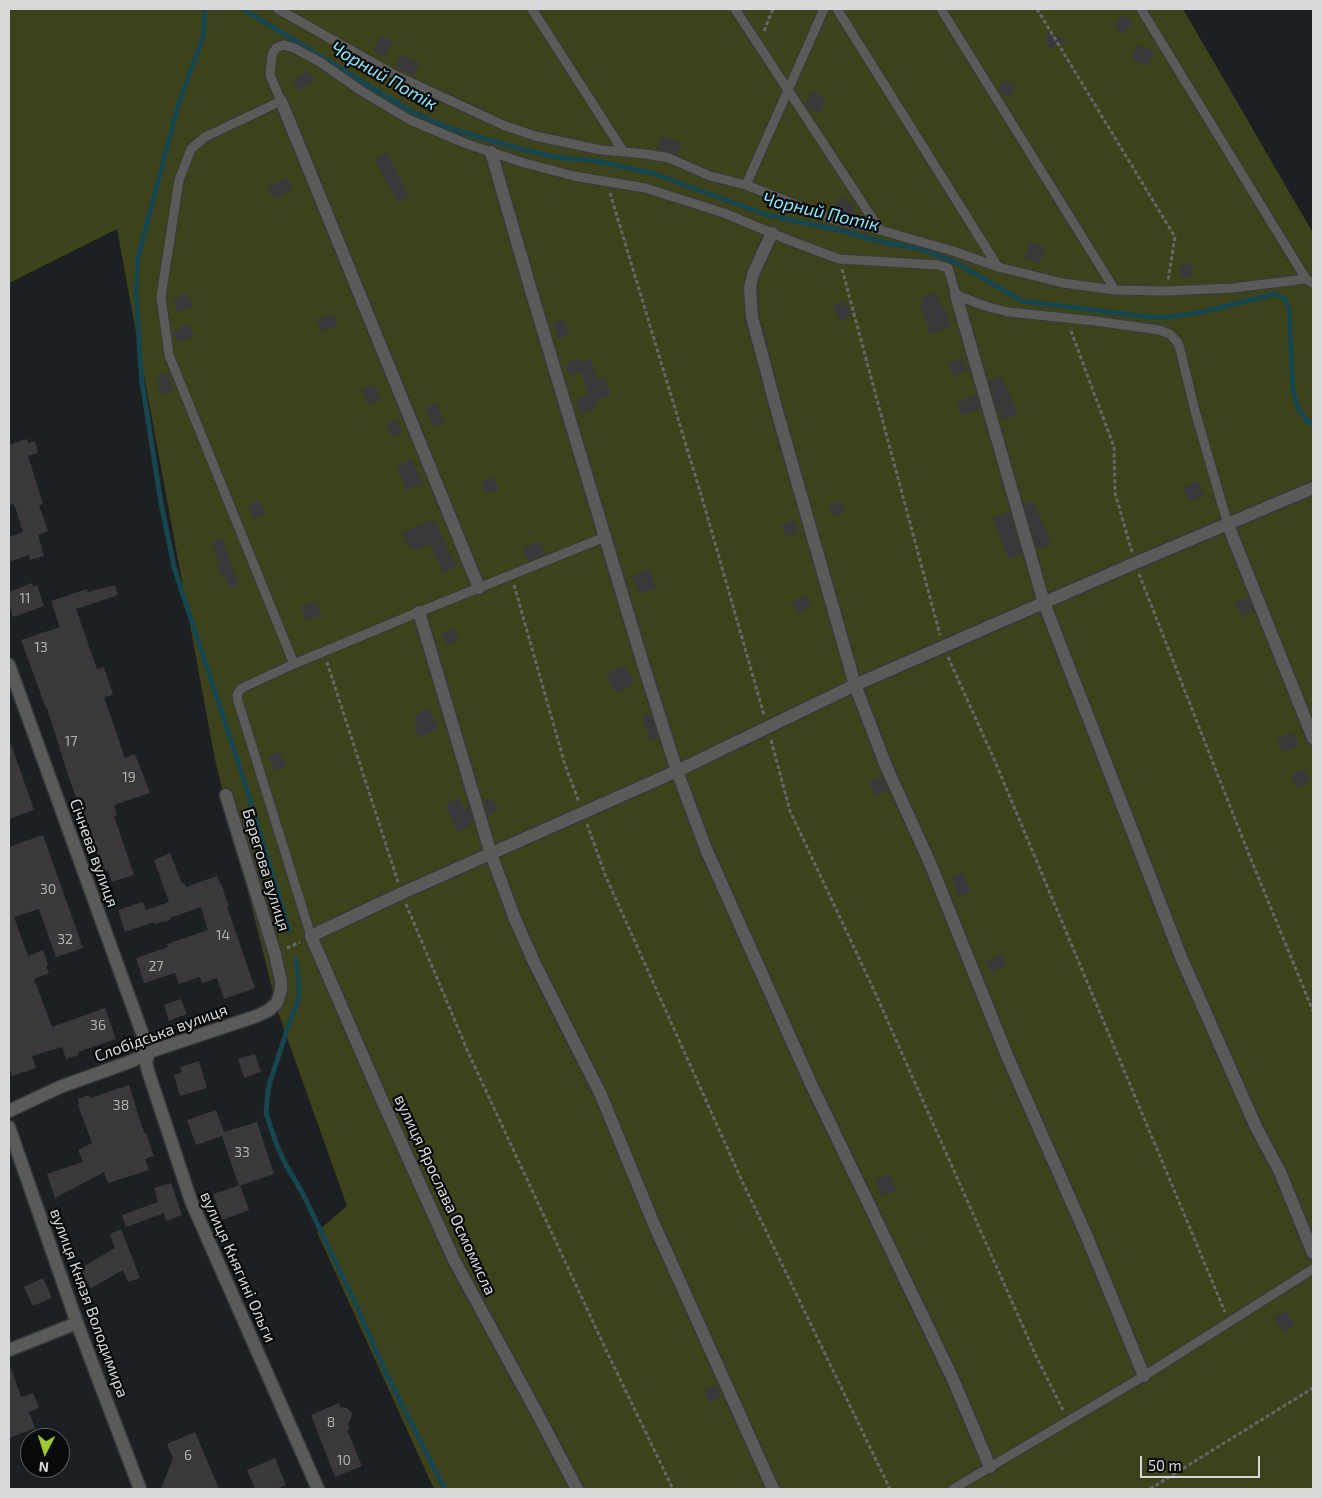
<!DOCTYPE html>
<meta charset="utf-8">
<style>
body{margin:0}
#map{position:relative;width:1322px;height:1498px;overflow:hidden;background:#1d2022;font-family:"Exo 2",sans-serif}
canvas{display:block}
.frame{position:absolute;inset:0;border:10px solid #d7d9db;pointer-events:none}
.north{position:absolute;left:20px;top:1428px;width:50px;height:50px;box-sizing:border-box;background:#08090a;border:1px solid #5b5c5e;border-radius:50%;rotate:185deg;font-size:14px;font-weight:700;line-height:20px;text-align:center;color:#d7d9db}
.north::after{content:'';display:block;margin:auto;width:18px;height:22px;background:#9eca2f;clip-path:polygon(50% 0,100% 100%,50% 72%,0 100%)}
.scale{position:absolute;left:1140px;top:1456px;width:120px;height:22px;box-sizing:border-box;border:2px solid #d7d9db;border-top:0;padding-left:6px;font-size:15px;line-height:18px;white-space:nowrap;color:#d7d9db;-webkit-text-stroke:4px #08090a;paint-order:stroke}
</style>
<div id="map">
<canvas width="1322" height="1498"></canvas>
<div class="frame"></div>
<div class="north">N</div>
<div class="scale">50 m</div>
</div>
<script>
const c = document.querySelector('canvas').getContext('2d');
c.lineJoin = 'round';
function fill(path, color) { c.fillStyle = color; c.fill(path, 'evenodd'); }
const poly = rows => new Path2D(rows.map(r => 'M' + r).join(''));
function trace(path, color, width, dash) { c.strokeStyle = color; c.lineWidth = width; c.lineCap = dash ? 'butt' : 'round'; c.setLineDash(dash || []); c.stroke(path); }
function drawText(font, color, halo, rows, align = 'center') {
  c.font = font + ' "Exo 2",sans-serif'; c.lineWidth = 4.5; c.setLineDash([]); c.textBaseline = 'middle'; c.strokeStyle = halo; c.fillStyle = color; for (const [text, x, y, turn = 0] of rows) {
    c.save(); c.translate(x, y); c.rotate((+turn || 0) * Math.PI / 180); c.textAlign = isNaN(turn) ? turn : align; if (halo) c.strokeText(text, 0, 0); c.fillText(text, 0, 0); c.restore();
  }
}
const green = poly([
 [9,9,1183,9,1313,233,1313,1489,434,1489,317,1232,347,1206,278,1012,215,760,117,229,9,283]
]);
const stream = poly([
 [205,9,203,37,178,106,138,257,136,292,140,357,142,382,161,503,174,567,244,780,289,930],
 [243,9,410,111,449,128,520,149,556,157,596,161,652,173,767,215,843,231,873,240,920,249,953,261,1022,301,1149,317,1169,317,1201,312,1276,294,1285,299,1289,308,1293,390,1298,408,1307,421,1313,425],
 [296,959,299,985,298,1001,290,1021,270,1082,268,1091,266,1113,277,1146,286,1165,303,1194,354,1300,386,1373,445,1489]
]);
const building = poly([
 [1122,15,1133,22,1124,34,1113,27],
 [1048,33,1068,40,1050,50,1045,41],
 [381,35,393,41,385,57,373,51],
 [1137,44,1154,51,1148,66,1131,59],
 [401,54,420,64,413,76,395,66],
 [306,70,314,79,300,91,292,82],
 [1004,80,1015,84,1010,97,1000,93,999,91],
 [811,91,826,98,820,113,807,108,805,104],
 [661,136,681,143,677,155,657,148],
 [387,152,409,197,398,203,375,160],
 [287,177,293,189,274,199,267,187],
 [844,196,856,209,849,216,843,215,834,205],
 [1031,242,1046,248,1039,264,1024,257],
 [1180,264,1193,264,1192,278,1180,277],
 [936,292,943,309,945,308,951,327,930,334,920,304,923,303,921,297],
 [187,293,193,306,178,312,173,299],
 [845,301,851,316,839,320,833,305],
 [333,313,338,325,321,332,316,320],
 [564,319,569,335,558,339,553,322],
 [189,324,194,336,178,343,173,331],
 [961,357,967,371,954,376,948,363],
 [579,358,580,362,590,358,598,380,604,377,611,395,597,400,598,404,594,406,595,409,580,414,576,402,578,401,577,399,589,394,580,371,570,376,565,364],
 [170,374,173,393,159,394,157,375],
 [1000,375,1014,403,1017,414,1002,420,995,403,991,388,992,388,989,381],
 [375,385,381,400,368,405,362,389],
 [976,394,980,409,962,415,957,402],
 [437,403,444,423,433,427,425,408],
 [397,419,403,432,391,437,386,424],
 [27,439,28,443,35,441,38,453,28,456,43,504,39,505,48,531,38,535,44,556,30,560,29,555,9,562,9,537,23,532,14,504,9,505,9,445],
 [412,459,423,484,406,490,397,466],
 [494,477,499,490,486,494,481,481],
 [1198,481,1204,495,1190,502,1183,487],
 [259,500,265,514,253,519,248,505],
 [840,501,845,512,834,517,828,506],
 [1033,501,1051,542,1047,544,1048,546,1037,549,1024,505],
 [1009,512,1022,554,1008,559,1001,538,992,518],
 [434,519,456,567,443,573,430,544,418,550,417,548,411,550,410,546,408,547,402,533],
 [794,520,798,532,786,537,782,525],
 [222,538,239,584,229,588,224,575,221,576,216,563,219,562,211,542],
 [540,541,545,554,528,561,522,548],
 [649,569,657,587,640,594,632,576],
 [32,583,33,587,37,585,44,606,13,617,9,604,9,592],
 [115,585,118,595,76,609,97,669,104,667,113,695,104,697,125,758,135,754,150,793,114,805,117,815,114,816,134,875,112,882,108,870,104,872,93,842,92,842,68,775,47,708,46,708,21,640,60,627,51,601,87,589,88,592],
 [806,595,812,606,798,613,792,602],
 [1248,597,1254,611,1242,616,1234,602],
 [316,601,322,615,306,621,301,607],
 [454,628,459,640,446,645,442,634],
 [621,666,627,668,634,679,631,685,616,693,606,674],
 [429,708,439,728,419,738,414,726,416,725,415,715],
 [650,713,658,738,650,741,642,716],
 [1294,732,1299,745,1283,752,1277,738],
 [9,744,11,744,34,810,9,819],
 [280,751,286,766,275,771,268,756],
 [1305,769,1310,781,1297,788,1291,775],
 [882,776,888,791,875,796,869,781],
 [459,798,465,810,469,808,473,822,470,823,471,825,458,832,445,805],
 [492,798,498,811,488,815,484,802],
 [43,835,83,948,56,957,39,909,14,917,28,956,43,950,48,965,46,966,49,973,34,979,52,1027,105,1008,116,1039,78,1052,79,1055,66,1059,62,1047,32,1056,36,1068,12,1076,9,1066,9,847],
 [170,853,182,884,184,883,186,887,217,876,220,884,221,884,229,907,227,907,255,988,224,999,217,978,202,983,200,977,179,984,175,973,144,983,136,958,168,947,167,944,208,930,201,907,170,918,170,920,155,924,154,922,125,932,118,910,143,902,146,910,169,902,154,860],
 [963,872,971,892,959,897,951,876],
 [1002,955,1007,966,990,972,986,961],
 [181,999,187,1014,169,1021,164,1005],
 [255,1054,261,1072,244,1078,238,1059],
 [199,1061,207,1088,180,1096,174,1075,182,1072,180,1067],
 [129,1085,144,1133,146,1133,154,1156,145,1159,149,1170,108,1183,104,1172,55,1198,47,1174,83,1162,78,1150,92,1143,78,1105,79,1104,78,1099,89,1095,90,1098],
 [216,1110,224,1132,257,1122,274,1174,239,1186,222,1136,196,1145,187,1120],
 [889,1174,896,1190,881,1196,875,1179],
 [171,1183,182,1215,166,1221,164,1213,126,1227,122,1215,158,1202,154,1188],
 [240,1185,249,1210,222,1220,213,1194],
 [121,1229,140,1278,128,1282,123,1270,91,1288,79,1269,115,1248,110,1234],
 [43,1278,52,1298,33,1306,24,1287],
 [1285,1310,1295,1324,1284,1332,1274,1318],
 [9,1368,11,1368,21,1397,33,1393,39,1408,29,1412,35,1428,9,1438],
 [715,1385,721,1397,709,1403,704,1391],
 [339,1403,340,1407,347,1408,352,1413,351,1418,348,1424,350,1429,347,1430,362,1466,335,1477,311,1415],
 [195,1432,219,1489,161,1489,173,1458,167,1444],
 [275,1458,286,1485,276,1489,255,1489,247,1470]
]);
const path = poly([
 [1037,9,1175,237,1168,281],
 [764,31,773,9],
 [610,193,705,508,764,715],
 [842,269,940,635],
 [1071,331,1114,447,1115,493,1132,552],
 [1139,574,1250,857,1313,1011],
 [514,585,565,765,579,802],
 [948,657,994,759,1225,1312],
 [327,662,398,882],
 [771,740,790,811,873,988,1036,1356,1064,1412],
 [587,824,606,877,742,1181,890,1489],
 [406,904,468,1052,607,1352,673,1489],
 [287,948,300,942],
 [1150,1489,1313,1388]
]);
const lane = poly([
 [278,9,393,74,503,125,535,136,601,150,646,154,669,158,710,176,746,185,832,219,880,230,953,251,998,267,1063,283,1115,290],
 [532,9,623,151],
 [735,9,880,230],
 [837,9,998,267],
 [941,9,1115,290,1166,291,1232,288,1306,279],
 [1141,9,1306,279,1313,283],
 [746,185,824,9],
 [294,664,169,355,161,297,179,180,191,149,205,137,281,101,270,75,272,55,276,48,284,45,294,48,320,62,363,92,410,120,467,144,521,162,574,176,645,188,724,213,791,241,839,259,938,265,948,268,956,295,985,306,1008,312,1095,321,1159,330,1170,334,1178,343,1180,349,1195,411,1228,525],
 [311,936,238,701,237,695,240,690,244,687,294,664,419,612,605,537],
 [953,1489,1144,1376,1313,1269]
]);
const street = poly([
 [281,101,479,588],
 [491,152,530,287,644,667,677,771,706,849,811,1084,952,1377,990,1467],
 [772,233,753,274,750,288,752,317,775,404,855,685,886,766,930,863,1008,1058,1087,1237,1144,1376],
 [956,295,1044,603,1181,957,1256,1127,1280,1172,1313,1253],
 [1228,525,1313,738],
 [419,612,491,854,515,919,534,962,601,1095,653,1222,773,1489],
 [9,665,149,1052,146,1062,148,1071,191,1201,318,1489],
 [9,1111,60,1087,132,1061,149,1052,257,1016,269,1010,277,1003,281,990,281,981,275,954,226,795],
 [9,1127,77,1323,140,1489],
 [9,1350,77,1323],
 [577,1489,536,1411,454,1260,381,1098,311,936,402,893,677,771,855,685,1135,563,1313,488]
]);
const numberNames = [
 ["11",25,598],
 ["13",41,647],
 ["17",71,741],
 ["19",129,777],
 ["30",48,889],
 ["14",223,935],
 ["32",65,939],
 ["27",156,966],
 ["36",98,1025],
 ["38",121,1105],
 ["33",242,1152],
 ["8",331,1422],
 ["6",188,1455],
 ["10",344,1460]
];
const streetNames = [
 ["Січнева вулиця",94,853,70],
 ["Берегова вулиця",266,870,73],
 ["Слобідська вулиця",161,1033,-20],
 ["вулиця Ярослава Осмомисла",445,1195,65],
 ["вулиця Княгині Ольги",238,1267,66],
 ["вулиця Князя Володимира",89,1303,70]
];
const waterNames = [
 ["Чорний Потік",384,76,30],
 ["Чорний Потік",821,212,13]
];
fill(green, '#3d421b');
trace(stream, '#17464f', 5);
fill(building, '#3a383a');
trace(lane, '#373a3c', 11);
trace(street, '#373a3c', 15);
trace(path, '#646769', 3, [4, 2.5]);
trace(lane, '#5a5a58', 9);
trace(street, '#5a5a58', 12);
drawText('14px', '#b0b1b3', null, numberNames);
drawText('16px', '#d7d9db', '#08090a', streetNames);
drawText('italic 18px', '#88e7fb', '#08090a', waterNames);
</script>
